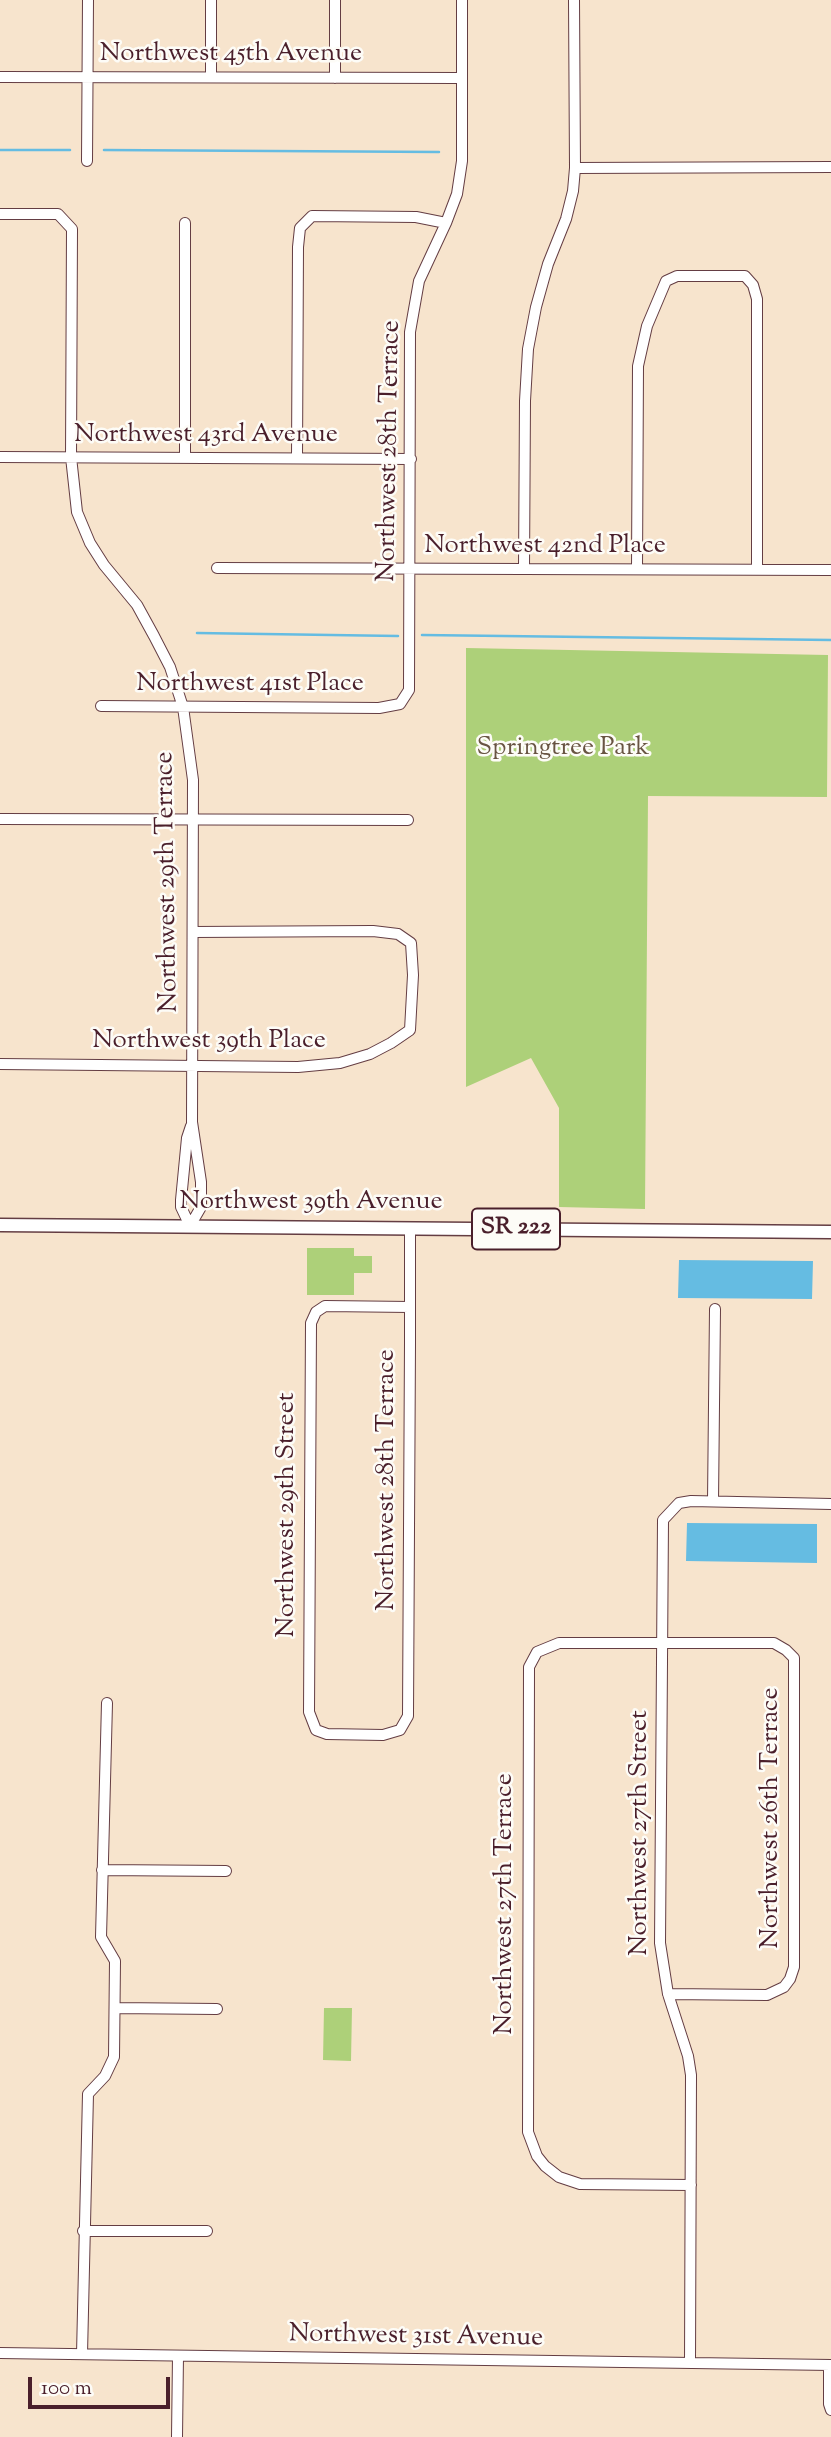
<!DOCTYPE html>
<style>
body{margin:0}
#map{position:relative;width:831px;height:2437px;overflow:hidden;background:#f7e4cd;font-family:"Sorts Mill Goudy",serif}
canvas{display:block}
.scale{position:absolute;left:28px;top:2377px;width:142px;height:32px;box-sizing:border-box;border:4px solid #4a1f2b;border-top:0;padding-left:9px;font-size:21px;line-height:24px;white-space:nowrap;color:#4a1f2b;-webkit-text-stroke:5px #fdfcf7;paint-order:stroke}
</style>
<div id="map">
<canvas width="831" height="2437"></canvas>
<div class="scale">100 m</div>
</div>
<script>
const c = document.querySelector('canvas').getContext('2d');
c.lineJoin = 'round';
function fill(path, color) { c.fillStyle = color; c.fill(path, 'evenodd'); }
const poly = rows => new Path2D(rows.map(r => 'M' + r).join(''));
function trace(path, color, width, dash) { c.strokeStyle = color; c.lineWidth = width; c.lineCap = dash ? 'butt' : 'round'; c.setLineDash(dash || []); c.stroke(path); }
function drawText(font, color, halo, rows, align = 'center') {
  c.font = font + ' "Sorts Mill Goudy",serif'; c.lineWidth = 5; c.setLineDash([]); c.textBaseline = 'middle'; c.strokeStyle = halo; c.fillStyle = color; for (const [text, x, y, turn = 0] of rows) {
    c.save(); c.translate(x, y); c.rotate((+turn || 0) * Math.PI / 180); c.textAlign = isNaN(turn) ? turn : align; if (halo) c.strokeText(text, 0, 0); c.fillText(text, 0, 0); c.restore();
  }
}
const green = poly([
 [466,648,828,655,827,797,648,796,645,1209,559,1207,559,1108,531,1058,466,1087],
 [307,1248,354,1248,354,1256,372,1256,372,1273,354,1273,354,1295,307,1295],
 [324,2008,352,2008,351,2061,323,2060]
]);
const water = poly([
 [679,1260,813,1261,812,1299,678,1298],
 [687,1523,817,1524,817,1563,686,1561]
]);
const stream = poly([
 [0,150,70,150],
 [104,150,439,152],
 [197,633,398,636],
 [422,635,831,640]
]);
const minor = poly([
 [0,77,462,78],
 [211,77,211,0],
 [335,78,335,0],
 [87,161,88,0],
 [575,168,831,167],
 [0,214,58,214,72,229,71,457,77,512,90,543,104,565,137,605,154,636,170,667,183,707,193,780,192,1122,201,1182,201,1207,190,1226],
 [0,457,411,459],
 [185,458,185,223],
 [297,458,298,247,300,228,312,216,416,217,446,223],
 [217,568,831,570],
 [524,569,525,401,528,349,536,307,548,264,566,219,573,191,575,168,574,0],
 [637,569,638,366,647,326,666,281,677,276,745,276,753,285,757,299,757,570],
 [101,706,379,708,400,704,409,690,410,332,419,281,446,223,457,194,462,161,462,0],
 [0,819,408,820],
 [0,1064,298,1067,340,1063,370,1054,391,1043,410,1030,413,975,411,943,398,934,373,931,193,932],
 [190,1226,181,1207,181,1200,187,1138,191,1126],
 [410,1228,410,1343,408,1716,400,1730,383,1735,327,1734,316,1730,309,1712,311,1323,316,1312,325,1306,410,1307],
 [713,1501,715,1309],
 [102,1870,226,1871],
 [668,1994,767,1995,784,1987,790,1979,794,1967,794,1658,786,1650,774,1643,559,1643,537,1652,529,1667,528,2132,537,2156,545,2166,559,2177,580,2184,691,2185],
 [115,2008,217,2009],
 [83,2231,207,2231],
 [0,2353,831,2365],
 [82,2354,88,2094,105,2076,114,2057,115,1961,101,1937,107,1703],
 [690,2363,691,2075,688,2056,668,1994,660,1943,663,1520,679,1503,691,1501,831,1504],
 [829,2365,829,2404,831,2410],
 [177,2437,178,2356]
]);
const major = poly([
 [0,1225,831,1232]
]);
const shields = [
 [516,1229,88]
];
const shieldNames = [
 ["SR 222",516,1229]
];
const streetNames = [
 ["Northwest 45th Avenue",231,56],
 ["Northwest 43rd Avenue",206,437],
 ["Northwest 28th Terrace",391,451,-89],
 ["Northwest 42nd Place",545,548],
 ["Northwest 41st Place",250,686],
 ["Northwest 29th Terrace",169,882,-91],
 ["Northwest 39th Place",209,1043],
 ["Northwest 39th Avenue",311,1204],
 ["Northwest 28th Terrace",389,1480,-90],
 ["Northwest 29th Street",289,1515,-90],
 ["Northwest 26th Terrace",773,1818,-90],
 ["Northwest 27th Street",642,1833,-90],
 ["Northwest 27th Terrace",507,1904,-90],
 ["Northwest 31st Avenue",416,2338,1]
];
const parkNames = [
 ["Springtree Park",563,750]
];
fill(green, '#add079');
fill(water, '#65bce2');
trace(stream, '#65bce2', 2.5);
trace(minor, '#643d43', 12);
trace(major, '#643d43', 15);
trace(minor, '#fff', 10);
trace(major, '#fff', 12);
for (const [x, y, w] of shields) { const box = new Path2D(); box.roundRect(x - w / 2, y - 20.5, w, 41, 5); c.fillStyle = '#fdfcf7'; c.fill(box); trace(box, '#4a1f2b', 2); }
drawText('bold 24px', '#4a1f2b', null, shieldNames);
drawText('26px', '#4a1f2b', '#fdfcf7', streetNames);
drawText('26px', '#685442', '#fdfcf7', parkNames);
</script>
